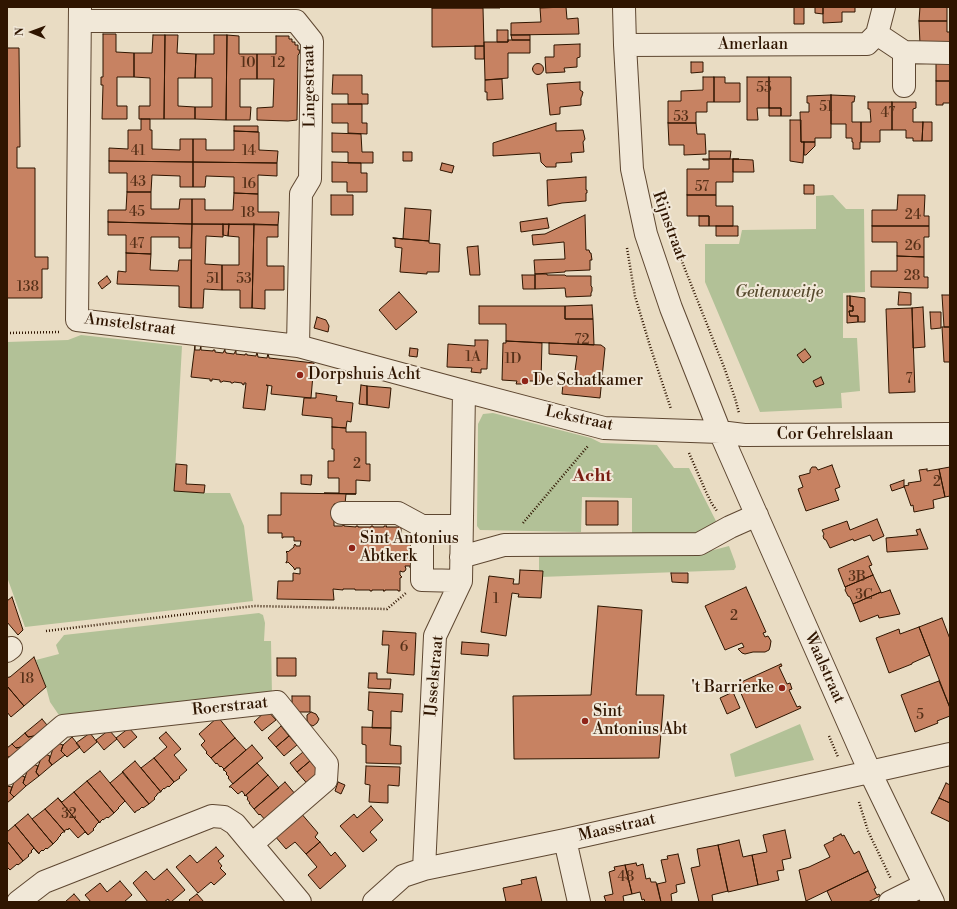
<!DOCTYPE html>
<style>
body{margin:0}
#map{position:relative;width:957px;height:909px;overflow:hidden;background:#e9dcc3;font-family:"Libre Bodoni",serif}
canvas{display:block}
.frame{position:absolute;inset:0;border:8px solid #2f1500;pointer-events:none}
.north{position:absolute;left:12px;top:12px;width:40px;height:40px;-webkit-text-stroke:3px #f1e8d8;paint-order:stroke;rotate:271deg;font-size:11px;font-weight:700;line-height:16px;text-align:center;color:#2f1500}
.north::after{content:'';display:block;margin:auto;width:14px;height:18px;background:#2f1500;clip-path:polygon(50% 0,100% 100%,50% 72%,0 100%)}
</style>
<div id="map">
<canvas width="957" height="909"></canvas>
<div class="frame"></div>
<div class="north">N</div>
</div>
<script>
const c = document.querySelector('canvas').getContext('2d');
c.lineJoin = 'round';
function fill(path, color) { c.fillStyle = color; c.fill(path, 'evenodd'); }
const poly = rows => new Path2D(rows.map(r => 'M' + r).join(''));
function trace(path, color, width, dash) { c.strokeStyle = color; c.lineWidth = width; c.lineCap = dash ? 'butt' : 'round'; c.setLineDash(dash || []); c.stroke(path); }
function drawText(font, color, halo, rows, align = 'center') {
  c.font = font + ' "Libre Bodoni",serif'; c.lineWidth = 4; c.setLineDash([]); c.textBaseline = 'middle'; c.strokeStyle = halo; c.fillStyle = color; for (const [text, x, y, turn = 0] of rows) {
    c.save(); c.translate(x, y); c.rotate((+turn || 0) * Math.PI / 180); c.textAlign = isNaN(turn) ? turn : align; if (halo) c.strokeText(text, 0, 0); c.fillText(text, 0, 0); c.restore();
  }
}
const green = poly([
 [833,195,846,209,864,209,865,292,843,293,843,338,857,338,860,391,841,393,842,408,760,412,705,282,705,244,739,244,742,230,816,229,816,196],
 [81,335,182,346,174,490,204,493,230,493,244,526,253,601,25,627,7,577,7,342,68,340],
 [493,413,591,438,601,443,657,445,674,468,689,468,718,525,699,535,632,536,632,498,582,497,581,532,480,530,477,526,478,424,483,414],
 [729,546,735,562,736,567,734,570,540,577,539,575,539,556,706,552],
 [259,613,263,615,265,623,264,641,271,641,272,696,63,721,50,702,46,687,36,660,59,654,56,645,64,635],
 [800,724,814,760,735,777,730,754]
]);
const building = poly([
 [432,7,500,7,500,8,432,8,432,7],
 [566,7,567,19,578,18,579,34,511,35,511,23,541,22,540,8,566,7],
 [794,7,804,7,804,24,794,24,794,7],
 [815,7,823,7,823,14,815,13,815,7],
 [823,7,855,7,855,12,842,12,842,22,823,23,823,7],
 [920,7,947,7,947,21,919,21,920,7],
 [432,8,483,8,484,46,432,47,432,8],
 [919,21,947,21,947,32,950,32,950,42,926,42,920,44,919,21],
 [497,30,508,30,508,42,497,42,497,30],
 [103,34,116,34,116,52,134,53,134,77,117,77,117,106,127,106,127,119,102,119,103,85,101,85,101,77,103,77,103,34],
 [153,35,165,35,164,119,139,119,139,106,150,106,150,78,134,77,134,53,152,53,153,35],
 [165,35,178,35,177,53,196,54,195,78,178,78,178,106,195,107,195,119,164,119,165,35],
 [214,35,227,35,226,120,195,119,195,107,212,107,212,78,195,78,196,54,214,54,214,35],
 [227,35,239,36,239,54,257,54,257,79,240,79,240,107,251,107,250,120,226,120,227,35],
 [511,35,530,35,530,40,512,40,511,35],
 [276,36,289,36,289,39,292,39,292,42,295,42,295,45,298,45,298,50,300,50,299,54,298,55,297,120,288,121,257,120,257,108,273,107,274,79,257,79,257,54,276,54,276,36],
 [508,40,530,40,530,53,508,53,508,78,485,80,484,42,508,42,508,40],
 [580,44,580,57,577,58,577,67,564,68,565,72,546,73,545,57,554,57,554,45,580,44],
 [475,46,484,46,484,59,475,59,475,46],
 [7,48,19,48,20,147,17,147,17,168,35,168,35,257,48,257,48,269,42,269,42,298,7,298,7,48],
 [936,60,950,60,950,81,936,81,936,60],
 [691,62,703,62,703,72,691,73,691,62],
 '532.5 69a5.5 5.5 0 1 1 11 0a5.5 5.5 0 1 1-11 0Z',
 [333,75,362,75,362,94,368,94,368,104,348,104,348,94,332,94,333,75],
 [703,77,714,77,714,102,707,102,707,112,696,112,696,123,668,123,668,101,681,101,681,91,703,90,703,77],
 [714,77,725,77,725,83,740,83,740,102,714,102,714,77],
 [747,77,769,77,769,108,757,108,758,120,747,120,747,77],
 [769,77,791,77,791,116,781,116,781,108,769,108,769,77],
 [502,79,503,99,487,100,487,92,485,92,485,80,502,79],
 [936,81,950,81,950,103,943,103,943,105,936,105,936,81],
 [580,82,580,90,583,92,582,96,581,98,581,105,560,107,560,114,550,115,547,84,580,82],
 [831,95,831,138,815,138,815,142,801,142,800,112,809,112,809,103,807,103,807,96,831,95],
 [831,95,855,96,854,102,852,102,852,122,861,122,861,142,860,142,860,149,853,149,853,142,852,142,852,138,846,138,846,124,831,124,831,95],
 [868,102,892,102,892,130,880,130,880,142,861,142,861,122,871,122,870,109,868,109,868,102],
 [892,102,916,102,916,108,913,109,913,122,923,122,922,141,913,141,913,138,906,138,906,130,892,130,892,102],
 [332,104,362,104,362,123,367,123,367,134,348,133,348,123,332,123,332,104],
 [769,108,781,108,781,116,769,116,769,108],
 [141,119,150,119,150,130,152,130,152,149,180,150,180,139,193,139,193,162,109,161,109,148,128,149,128,130,141,130,141,119],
 [790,120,801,120,801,142,804,142,803,163,790,161,790,120],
 [923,122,932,122,932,141,922,141,923,122],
 [556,123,556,131,583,130,585,139,583,142,584,152,571,153,572,162,556,163,556,167,546,167,541,162,540,153,493,156,493,143,556,123],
 [668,123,696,123,697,134,705,134,706,154,684,155,684,145,669,145,668,123],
 [234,126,258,126,258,132,234,131,234,126],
 [234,131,259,132,259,150,278,151,277,163,193,162,193,139,206,139,206,150,234,150,234,131],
 [332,133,361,134,362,152,373,152,373,163,348,163,348,152,332,152,332,133],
 [804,142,815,142,815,146,806,155,804,155,804,142],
 [709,151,731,151,730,159,709,159,709,151],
 [403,152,412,152,412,161,403,161,403,152],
 [703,159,739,159,733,159,733,182,716,182,716,195,687,195,687,169,709,169,709,160,703,160,703,159],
 [733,159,753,160,754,172,733,172,733,159],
 [109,161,193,162,193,187,180,187,180,176,152,175,151,192,127,192,127,173,109,173,109,161],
 [193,162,277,163,277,176,258,175,258,194,234,193,234,177,206,176,205,187,193,187,193,162],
 [332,162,361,163,361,173,367,173,367,192,347,192,347,182,332,182,332,162],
 [442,163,454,166,452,173,440,170,442,163],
 [586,177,586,190,587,190,587,193,586,193,586,201,562,203,548,206,547,180,586,177],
 [804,185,814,185,814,194,804,194,804,185],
 [127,192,151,192,151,209,179,209,180,199,192,199,192,224,108,222,108,210,126,210,127,192],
 [234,193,258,194,258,212,279,212,278,225,192,224,192,199,205,199,205,210,233,210,234,193],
 [331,195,353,195,353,215,331,215,331,195],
 [687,195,716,195,716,206,733,206,733,226,709,226,709,216,687,216,687,195],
 [898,195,925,195,924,216,929,216,929,226,872,226,872,210,897,210,898,195],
 [405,208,431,210,429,241,393,238,403,239,405,208],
 [585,215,586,250,589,250,590,253,591,253,592,260,590,260,590,270,565,271,565,272,535,274,534,260,565,259,564,242,533,245,532,235,545,234,585,215],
 [699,216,709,216,709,226,699,226,699,216],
 [547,218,549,228,521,232,520,222,547,218],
 [108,222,192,224,191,248,179,248,179,237,151,237,151,254,126,253,126,235,108,235,108,222],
 [192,224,223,224,223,237,206,236,205,264,222,265,222,290,204,289,203,308,191,308,192,224],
 [223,224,229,224,228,236,223,235,223,224],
 [229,224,254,224,252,308,240,308,240,290,222,290,222,265,239,265,239,237,228,236,229,224],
 [254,224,278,225,278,237,267,237,267,266,284,266,284,290,265,290,265,309,252,308,254,224],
 [716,226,738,226,738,236,716,236,716,226],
 [872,226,929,226,929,237,924,237,924,257,897,256,897,242,872,242,872,226],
 [393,238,429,241,429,243,440,244,439,272,427,272,427,274,400,272,402,248,395,247,395,239,393,238],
 [478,246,480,275,470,275,467,247,478,246],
 [126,253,151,254,150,270,178,271,179,260,191,260,191,308,179,307,179,286,117,284,118,271,126,272,126,253],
 [897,256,924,257,924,277,928,277,928,288,871,287,871,271,897,271,897,256],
 [535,274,547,274,547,275,565,275,566,276,591,276,591,286,592,287,592,291,591,293,591,296,566,297,565,288,535,289,535,274],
 [522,275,535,275,535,289,523,289,522,275],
 [107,276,111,282,102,289,98,283,107,276],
 [399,292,417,312,396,330,379,310,399,292],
 [899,292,911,293,911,305,898,305,899,292],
 [942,295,950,295,950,327,944,327,942,295],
 [847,296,850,296,850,306,853,306,853,311,849,311,850,316,858,316,858,322,847,323,847,296],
 [850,296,865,298,865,322,858,322,858,316,850,316,849,311,853,311,853,306,850,306,850,296],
 [592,305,593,319,565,319,565,306,592,305],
 [479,306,565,306,565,319,593,319,594,345,506,341,506,324,479,324,479,306],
 [923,307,925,347,913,348,912,308,923,307],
 [912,308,915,392,889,393,886,309,912,308],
 [930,312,941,312,941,328,931,329,930,312],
 [317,317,326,320,329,326,328,332,314,328,317,317],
 [942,327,950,327,950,362,944,362,942,327],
 [475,340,488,340,487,369,481,369,481,373,471,372,472,368,447,367,448,344,475,346,475,340],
 [506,341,542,343,541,381,526,381,526,384,516,384,517,381,502,380,503,343,506,343,506,341],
 [549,343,601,345,605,348,600,398,562,394,563,384,573,385,577,356,549,354,549,343],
 [195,345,195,350,200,350,201,345,201,350,213,351,213,350,215,350,215,352,223,353,225,349,225,352,226,352,226,353,234,354,236,350,236,354,245,355,245,354,247,354,247,355,256,356,257,352,258,357,267,358,268,353,269,358,314,363,311,398,271,394,272,386,266,385,268,386,265,410,243,408,246,383,244,383,244,385,242,384,242,383,234,382,233,383,231,383,231,382,223,381,222,382,220,382,220,380,212,379,212,381,210,381,210,379,191,377,195,345],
 [410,348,418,349,417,357,409,356,410,348],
 [805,349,811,357,803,363,797,355,805,349],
 [821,377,824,384,816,387,813,381,821,377],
 [361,385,367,386,367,405,359,404,361,385],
 [367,386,391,388,389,408,367,405,367,386],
 [316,393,337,396,336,401,353,403,351,422,347,421,346,428,332,427,332,418,302,415,304,398,316,398,316,393],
 [332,427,346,428,346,432,366,432,366,464,370,464,370,481,356,480,356,494,324,493,339,493,339,478,328,478,328,461,334,461,334,449,332,449,332,427],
 [176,464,187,465,186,484,205,485,204,493,174,491,176,464],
 [832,465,840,487,835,489,839,500,806,511,798,489,803,487,799,476,810,473,810,470,812,467,816,467,818,470,832,465],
 [950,467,950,496,945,497,939,469,950,467],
 [927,469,927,471,939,469,945,497,933,500,934,508,914,512,913,505,911,506,904,486,909,485,908,483,921,481,919,470,927,469],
 [301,475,312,475,311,485,301,484,301,475],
 [904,480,904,487,892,491,890,485,904,480],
 [281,493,356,494,346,494,345,504,334,504,334,526,342,526,344,525,344,526,356,527,356,526,358,526,358,527,371,527,371,526,373,526,373,527,384,527,384,526,387,526,386,527,399,527,399,526,401,526,401,539,402,540,408,539,412,543,413,568,410,568,410,566,405,566,406,569,405,571,403,572,400,571,400,575,402,577,400,578,400,591,398,591,398,590,385,590,385,591,383,591,384,590,372,590,372,591,370,591,370,590,355,590,355,589,343,589,343,590,333,589,334,600,277,599,278,581,293,581,293,573,300,574,300,568,296,568,295,570,294,569,294,568,288,562,286,563,286,562,287,561,287,553,286,552,287,551,288,552,294,547,294,545,295,544,296,546,300,546,301,541,294,541,294,537,283,537,283,538,282,538,282,533,268,533,268,515,281,515,281,493],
 [586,501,618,501,618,525,586,525,586,501],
 [877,519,884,536,873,541,870,535,854,541,853,539,830,548,826,540,824,539,823,536,824,534,822,530,847,521,850,530,877,519],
 [920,529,928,549,887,552,886,538,918,535,916,530,920,529],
 [868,556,872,565,869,566,873,575,845,587,838,569,868,556],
 [520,570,543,571,541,598,518,597,519,594,512,593,506,636,481,632,489,576,514,579,513,584,519,584,520,570],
 [671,573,688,573,688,583,672,582,671,573],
 [873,575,881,592,853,604,850,597,848,596,845,590,846,588,845,587,873,575],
 [746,587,766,632,763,633,765,637,768,636,771,641,770,647,769,650,765,652,753,652,745,654,742,653,738,649,744,647,742,643,725,650,705,606,746,587],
 [890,590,900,614,879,618,878,615,860,622,853,604,881,592,881,593,890,590],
 [12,597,23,630,18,635,7,622,7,601,12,597],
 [598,606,642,610,636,695,664,695,659,758,514,759,513,696,591,695,598,606],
 [942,618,950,639,950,708,919,627,942,618],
 [919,627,930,655,912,663,912,664,889,673,876,638,899,629,900,634,919,627],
 [383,631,416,633,414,675,387,673,389,645,382,645,383,631],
 [462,642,489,644,488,656,461,654,462,642],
 [34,657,46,687,24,706,7,686,7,678,9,677,10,677,34,657],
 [277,658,296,658,296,676,277,676,277,658],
 [781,664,782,666,779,667,787,684,790,683,792,689,789,690,797,707,800,706,801,708,756,728,737,684,781,664],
 [369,673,377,673,377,679,391,679,390,689,368,688,369,673],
 [939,681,950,708,950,716,937,721,938,723,915,732,901,695,939,681],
 [7,686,24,706,11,717,7,712,7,686],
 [369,692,403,694,402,712,391,711,391,728,372,728,373,711,368,710,369,692],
 [733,692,740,708,727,714,720,698,733,692],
 [292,696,310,696,310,712,297,712,292,706,292,696],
 [267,710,276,720,262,731,254,722,267,710],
 [311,712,316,714,319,719,317,723,313,726,309,724,307,720,307,715,311,712],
 [218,717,235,738,211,758,206,753,207,752,201,745,205,741,199,734,218,717],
 [42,719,47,725,48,734,28,737,25,733,42,719],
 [281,726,289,736,276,747,268,738,281,726],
 [362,727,391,728,390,745,401,746,401,764,366,763,366,745,362,744,362,727],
 [129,728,137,737,124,748,116,738,129,728],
 [109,730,117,739,104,750,96,740,109,730],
 [166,732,181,749,174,755,187,770,179,777,180,778,174,782,154,758,167,747,159,738,166,732],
 [25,733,28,737,34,736,36,744,16,748,12,744,25,733],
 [90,733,97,742,84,753,76,743,90,733],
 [289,736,297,745,284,756,276,747,289,736],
 [72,737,80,747,67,757,61,751,63,745,72,737],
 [235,738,246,750,223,770,224,769,221,766,220,767,217,763,216,764,211,758,235,738],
 [55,742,63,745,61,751,65,755,52,765,49,761,55,742],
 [12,744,16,748,21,747,23,755,7,757,7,748,12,744],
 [252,745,263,758,233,784,228,778,229,777,226,774,227,773,224,770,223,770,252,745],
 [303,752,310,761,297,772,290,763,303,752],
 [43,753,50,756,49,761,52,765,39,776,36,772,43,753],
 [154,758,174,782,169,787,168,786,164,789,164,788,161,791,161,792,141,768,154,758],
 [135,761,161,792,160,792,157,794,157,795,154,798,155,799,149,804,122,772,135,761],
 [310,761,322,774,311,788,297,772,310,761],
 [30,763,38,766,36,772,39,776,26,786,23,783,30,763],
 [257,763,268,775,245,796,244,795,245,795,242,791,238,794,231,787,229,787,257,763],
 [366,766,400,767,399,786,388,785,388,803,369,802,370,785,365,784,366,766],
 [100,771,125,801,118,808,119,808,114,813,87,781,100,771],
 [123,772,149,804,143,808,142,807,139,810,138,810,135,812,135,813,110,783,123,772],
 [17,774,25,777,23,783,26,786,14,797,10,793,17,774],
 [268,775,279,788,254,809,249,803,250,803,247,799,248,798,246,795,245,796,268,775],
 [87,781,114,813,108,818,107,817,103,820,103,819,100,822,100,823,74,792,87,781],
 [285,782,296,795,266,821,260,814,259,815,254,809,285,782],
 [338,782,345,785,341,794,335,791,338,782],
 [946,783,950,785,950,803,939,798,946,783],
 [7,786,12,787,10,793,14,797,7,803,7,786],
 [74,792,100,823,99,822,96,825,96,826,93,829,94,830,88,835,58,798,62,802,74,792],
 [58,798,88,835,85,832,78,838,69,828,68,830,67,829,64,831,65,832,45,809,58,798],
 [939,798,950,803,950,822,931,813,939,798],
 [371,806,383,820,370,832,377,840,363,852,340,826,354,814,357,818,371,806],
 [45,809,65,832,63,832,60,835,61,835,58,838,58,839,53,844,32,819,45,809],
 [300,812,318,833,315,837,320,842,306,854,295,842,286,849,274,835,300,812],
 [28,814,53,844,47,849,46,848,43,851,42,850,39,853,39,854,15,825,28,814],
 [15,825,39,854,34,848,31,851,32,852,28,855,29,856,23,861,7,841,7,832,15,825],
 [785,830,791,858,782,860,784,870,777,871,779,880,758,885,752,855,767,852,763,835,785,830],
 [841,834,842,836,844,835,854,854,859,851,868,871,806,901,799,870,809,867,830,857,824,845,834,840,833,838,841,834],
 [739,840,743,857,752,855,758,885,728,892,718,845,739,840],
 [7,841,23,861,18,865,17,864,10,870,7,867,7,841],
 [320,842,331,856,335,852,346,866,320,889,308,875,317,867,306,854,320,842],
 [718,845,728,891,712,895,713,902,699,902,691,868,700,866,697,849,718,845],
 [216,847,224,856,218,861,222,866,220,868,226,874,214,885,211,882,198,893,176,867,190,855,197,863,216,847],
 [678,854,685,883,676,885,677,892,671,894,672,902,661,902,657,884,666,882,661,860,668,859,667,856,678,854],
 [636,863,637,866,643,864,646,879,650,878,651,882,656,882,661,902,645,902,644,899,642,900,640,892,632,894,625,865,636,863],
 [625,865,632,894,623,896,624,902,606,902,604,896,613,894,609,872,615,870,614,867,625,865],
 [167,869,185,890,171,902,170,902,168,899,164,902,148,902,133,883,146,871,154,880,167,869],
 [868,871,876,888,874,889,877,895,879,894,880,896,868,902,832,902,827,891,868,871],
 [536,877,542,902,506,902,503,888,522,884,521,880,536,877],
 [120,881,132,895,124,902,91,902,85,895,100,883,107,892,120,881],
 [74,894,81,902,65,902,74,894],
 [197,894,204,902,191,902,189,900,197,894]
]);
const path = poly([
 [669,229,724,367,735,398,739,413],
 [627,248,635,296,650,346,671,409],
 [7,333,60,332],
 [689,453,707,494,712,504,717,511],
 [523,523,588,446],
 [46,631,254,606,387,609,406,593],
 [829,736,838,757],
 [859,802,868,831,891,879]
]);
const minor = poly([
 [80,7,77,320,298,346,464,391,604,428,720,432,744,435,950,434],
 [624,7,625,45,632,169,646,234,671,308,720,432,870,772,933,902],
 [80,21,296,21,312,41,310,179,301,194,298,346],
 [877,34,904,52,904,86],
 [625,45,867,44,877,34,884,7],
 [904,52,950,53],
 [342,513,398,513,422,526,461,526],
 [422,526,422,580,461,581],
 [461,557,504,545,699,544,730,527,757,515],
 [7,651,11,648],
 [7,774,63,726,277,702,327,764,326,780,252,844],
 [565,840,579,902],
 [424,869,435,636,461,581,464,391],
 [18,902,44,882,212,816,224,817,235,824,300,902],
 [374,902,403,876,424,869,565,840,950,754],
 [890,902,924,885]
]);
const markers = [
 [300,375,4,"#8f2418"],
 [525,381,4,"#8f2418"],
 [352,548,4,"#8f2418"],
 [782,688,4,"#8f2418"],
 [585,721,4,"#8f2418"]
];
const numberNames = [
 ["10",248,64],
 ["12",278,64],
 ["55",764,89],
 ["51",826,108],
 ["47",888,114],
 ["53",681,118],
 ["41",138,152],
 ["14",249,152],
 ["43",138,183],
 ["16",249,185],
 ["57",702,188],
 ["45",137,213],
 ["18",248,214],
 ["24",913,216],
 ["47",137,245],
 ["26",913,247],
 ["28",912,277],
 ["51",213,280],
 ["53",244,280],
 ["138",28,288],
 ["72",582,341],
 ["1A",473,358],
 ["1D",513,360],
 ["7",909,380],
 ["2",357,465],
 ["2",937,483],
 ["3B",857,578],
 ["3C",864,596],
 ["1",496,600],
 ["2",734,617],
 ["6",404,648],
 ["18",27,680],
 ["5",920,716],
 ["32",69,815],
 ["48",626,878]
];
const streetNames = [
 ["Amerlaan",753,45],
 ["Lingestraat",310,86,-91],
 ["Rijnstraat",669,226,70],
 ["Amstelstraat",130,325,7],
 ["Lekstraat",579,419,12],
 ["Cor Gehrelslaan",835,435],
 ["Waalstraat",824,668,66],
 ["IJsselstraat",435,676,-85],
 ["Roerstraat",230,707,-6],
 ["Maasstraat",617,828,-13]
];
const parkNames = [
 ["Geitenweitje",779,293]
];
const poiNames = [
 ["Dorpshuis Acht",308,375],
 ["De Schatkamer",533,381],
 ["Sint Antonius",360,539],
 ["Abtkerk",360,557],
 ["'t Barrierke",774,688,"right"],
 ["Sint",593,712],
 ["Antonius Abt",593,730]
];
const quarterNames = [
 ["Acht",592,477]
];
fill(green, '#b2c197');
fill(building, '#c78262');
trace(building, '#2f1500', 1);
trace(minor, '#5e4731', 24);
trace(path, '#2f1500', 2.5, [1, 2]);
trace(minor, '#f1e8d8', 22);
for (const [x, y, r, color] of markers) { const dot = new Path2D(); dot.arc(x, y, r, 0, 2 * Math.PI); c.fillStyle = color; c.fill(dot); trace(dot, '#f1e8d8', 1.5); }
drawText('14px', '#553018', null, numberNames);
drawText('16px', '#2f1500', '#f1e8d8', streetNames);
drawText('italic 16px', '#56492d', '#f1e8d8', parkNames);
drawText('16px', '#2f1500', '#f1e8d8', poiNames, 'left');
drawText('bold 18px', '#7a1f14', '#f1e8d8', quarterNames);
</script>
